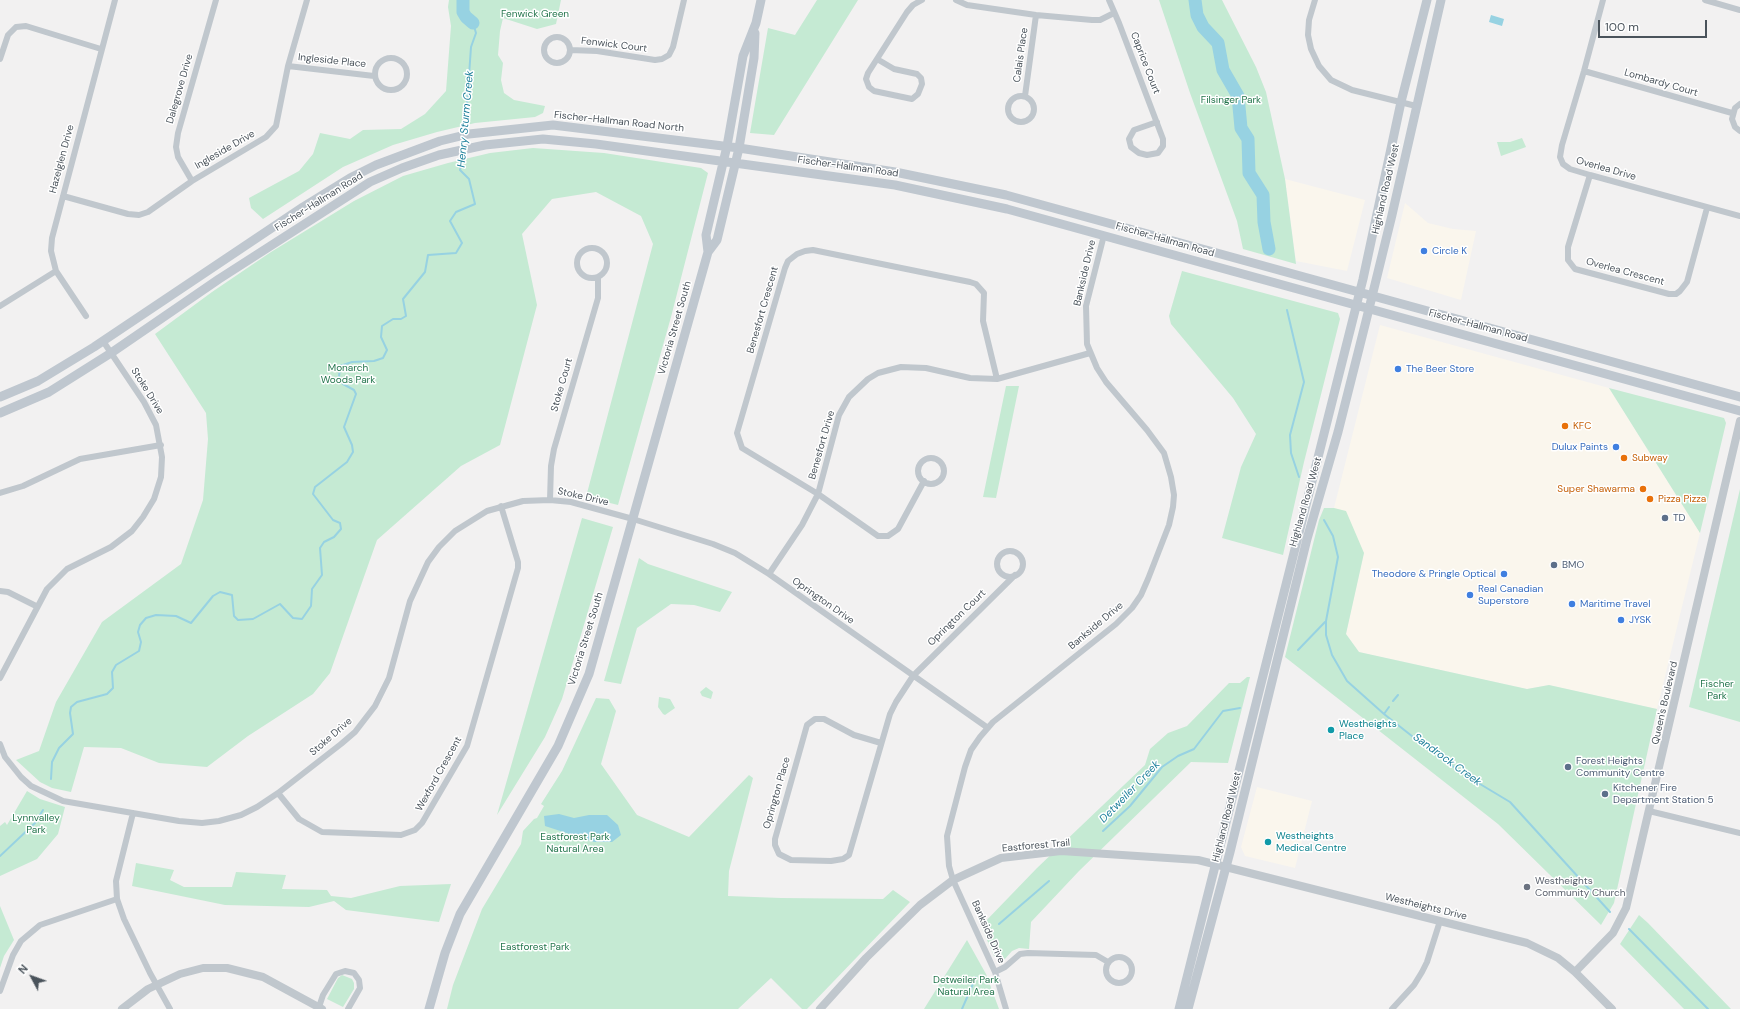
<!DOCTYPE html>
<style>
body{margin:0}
#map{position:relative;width:1740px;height:1009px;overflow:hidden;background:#f2f1f1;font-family:"DM Sans",sans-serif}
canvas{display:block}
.north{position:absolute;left:12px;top:957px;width:40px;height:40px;-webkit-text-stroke:3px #fff;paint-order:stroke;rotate:311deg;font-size:11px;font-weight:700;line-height:16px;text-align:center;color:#4a535b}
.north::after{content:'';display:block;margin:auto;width:14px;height:18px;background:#4a535b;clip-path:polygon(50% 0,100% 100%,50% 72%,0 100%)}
.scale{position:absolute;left:1598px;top:20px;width:109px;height:18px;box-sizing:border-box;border:2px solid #4a535b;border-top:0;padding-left:5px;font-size:12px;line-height:14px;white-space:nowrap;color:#4a535b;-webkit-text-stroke:3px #fff;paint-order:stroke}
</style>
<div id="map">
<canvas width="1740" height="1009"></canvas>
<div class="north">N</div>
<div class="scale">100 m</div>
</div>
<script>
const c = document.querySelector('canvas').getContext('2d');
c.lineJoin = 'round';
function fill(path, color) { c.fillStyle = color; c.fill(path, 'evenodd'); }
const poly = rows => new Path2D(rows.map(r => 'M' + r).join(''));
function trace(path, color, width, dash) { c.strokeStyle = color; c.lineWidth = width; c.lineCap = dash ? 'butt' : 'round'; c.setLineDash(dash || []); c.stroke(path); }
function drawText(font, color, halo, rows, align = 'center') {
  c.font = font + ' "DM Sans",sans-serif'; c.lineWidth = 3; c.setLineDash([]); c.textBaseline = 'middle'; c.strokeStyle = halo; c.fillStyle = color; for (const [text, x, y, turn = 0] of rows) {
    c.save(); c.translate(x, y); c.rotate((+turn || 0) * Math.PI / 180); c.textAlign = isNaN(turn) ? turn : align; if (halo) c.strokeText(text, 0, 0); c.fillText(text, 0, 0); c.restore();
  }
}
const commercial = poly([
 [1285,179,1365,200,1347,271,1296,261],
 [1405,203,1428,223,1453,229,1476,231,1461,300,1387,278],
 [1380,325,1609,388,1700,533,1657,709,1549,685,1527,689,1359,652,1346,634,1364,553,1334,508],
 [1257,787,1312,801,1295,868,1245,856,1241,847]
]);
const green = poly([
 [449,0,561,0,556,24,537,29,503,18,500,31,498,55,503,63,501,80,504,93,514,100,545,106,543,113,535,117,475,123,437,132,393,145,343,167,263,219,251,208,249,198,299,171,313,154,320,133,350,139,363,130,401,129,425,114,446,91,451,26,448,7],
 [817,0,858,0,774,135,750,133,768,28,795,35],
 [1159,0,1222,0,1256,67,1266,92,1285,179,1296,264,1243,249,1237,221,1190,93],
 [1522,138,1526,147,1501,156,1497,142,1510,142],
 [533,148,604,153,701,168,708,173,671,317,618,505,586,497,653,244,641,216,596,192,552,199,522,234,537,305,500,445,461,466,377,540,330,673,313,694,248,736,207,767,159,763,121,748,84,747,71,792,52,788,40,782,16,760,39,751,56,702,102,622,181,564,203,500,208,439,206,413,155,334,212,292,271,252,354,201,403,176,448,163,490,153],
 [1182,271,1338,313,1340,319,1304,462,1283,555,1222,538,1241,467,1256,434,1233,398,1171,324,1169,316],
 [1006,386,1019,386,996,498,983,497],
 [1609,388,1724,418,1726,423,1700,533],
 [1740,489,1740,722,1689,707],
 [1324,508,1334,508,1346,511,1364,553,1346,634,1359,652,1527,689,1549,685,1657,709,1614,903,1601,925,1498,824,1285,657,1319,520],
 [582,518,613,527,562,699,545,737,497,815],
 [639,558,648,564,732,592,720,612,694,605,671,604,637,628,621,684,604,681],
 [1247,677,1250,677,1228,763,1191,762,1079,871,1031,922,1029,949,1019,948,1012,951,1004,960,994,956,981,926,1037,868,1145,765,1150,749,1168,733,1187,726,1229,683,1240,683],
 [706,687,713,692,711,699,702,696,700,692],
 [659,697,670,699,675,708,665,715,663,714,658,707],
 [596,698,609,699,616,711,601,764,637,815,689,837,749,775,753,778,729,871,728,896,781,898,883,899,893,890,910,902,807,1009,802,1009,771,978,738,1009,447,1009,453,985,482,909,521,844,523,831,534,819,537,818,544,806,541,804,562,771],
 [27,791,40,799,65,807,58,834,37,859,0,876,0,826,5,822,7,825],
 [136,863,174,870,170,880,184,887,232,887,236,872,286,875,282,889,327,890,331,896,351,898,400,886,451,884,439,922,346,910,334,901,309,907,225,905,132,886],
 [0,906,14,940,4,956,0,968],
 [1639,915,1648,923,1731,1009,1684,1009,1620,944],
 [967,940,986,974,999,1009,924,1009],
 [342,975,352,979,354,983,354,989,343,1007,327,999,338,978]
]);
const water = poly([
 [1491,15,1504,19,1502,26,1489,22],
 [559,814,574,818,589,815,607,815,618,825,621,835,612,842,594,842,545,826,544,816]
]);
const stream = poly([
 [465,133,471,47,476,33,473,23],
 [1287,310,1304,382,1290,435,1291,453,1299,477],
 [1324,520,1333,536,1338,557,1326,621,1326,635,1332,655,1347,681,1384,714,1422,744,1465,775,1510,802,1610,912],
 [1298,650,1325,622],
 [1393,701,1398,695],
 [1384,714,1389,707],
 [51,779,52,762,59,748,73,734,70,713,71,707,77,702,107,694,113,688,112,672,116,665,139,651,141,642,138,632,140,625,146,618,156,615,176,616,191,623,213,596,220,592,232,595,234,616,238,620,253,619,280,604,293,618,302,619,311,606,312,589,322,575,320,548,324,542,334,537,341,529,340,523,333,520,313,494,315,487,347,462,353,452,352,445,344,427,356,394,354,390,343,384,339,377,340,366,352,362,374,361,383,358,387,350,381,337,382,326,393,319,401,319,406,316,403,299,425,272,428,255,456,253,462,243,450,221,456,212,475,204,469,179,460,170,463,153],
 [1103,831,1130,806,1162,767,1178,756,1194,749,1223,711,1240,708],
 [0,856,35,823,43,810],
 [999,924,1049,881],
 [1629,929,1708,1009],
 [962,1009,976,977]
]);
const river = poly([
 [463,0,463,12,466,17,473,23],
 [1195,0,1197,15,1203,27,1218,43,1223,70,1238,96,1241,128,1248,139,1249,173,1263,195,1264,222,1269,249]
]);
const minor = poly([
 [956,0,967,5,1036,15,1092,20,1100,20,1114,13],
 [1109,0,1119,23,1163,139,1163,146,1158,153,1147,155,1139,153,1131,147,1129,139,1134,130,1157,122],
 [1315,0,1309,20,1308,35,1311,49,1319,66,1331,80,1352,90,1416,106],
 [1603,0,1584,71,1562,145,1560,157,1563,164,1570,169,1590,175,1740,216],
 [1705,0,1740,10],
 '544 50a13 13 0 1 1 26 0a13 13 0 1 1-26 0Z',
 [570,50,597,51,655,60,662,59,669,55,673,47,684,0],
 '375 74a16 16 0 1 1 32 0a16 16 0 1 1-32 0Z',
 [0,59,8,35,16,27,26,26,101,49],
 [877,59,894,69,917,74,921,78,922,84,918,94,912,99,874,91,869,87,866,79,868,73,907,12,913,5,922,0],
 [288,66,374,76],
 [1584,71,1732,113],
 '1008 109a13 13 0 1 1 26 0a13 13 0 1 1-26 0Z',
 [1025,96,1036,15],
 [1740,104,1735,108,1732,119,1735,127,1740,131],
 [1590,175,1568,247,1568,260,1575,269,1669,294,1676,294,1680,291,1687,282,1707,208],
 [192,181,178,157,176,147,178,133,216,0],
 [63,196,128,214,139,215,148,212,192,181,266,137,276,126,288,66,307,0],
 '577 263a15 15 0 1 1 30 0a15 15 0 1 1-30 0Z',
 [0,306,56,271],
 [86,316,56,271,51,251,52,238,115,0],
 '918 471a13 13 0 1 1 26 0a13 13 0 1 1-26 0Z',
 [924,481,898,529,888,536,878,536,818,494,742,448,737,433,785,268,788,261,797,254,805,251,813,250,970,282,976,284,984,293,983,321,997,379],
 [0,493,23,486,80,459,161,445],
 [550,500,551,466,554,449,598,298,598,277],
 '997 564a13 13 0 1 1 26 0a13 13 0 1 1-26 0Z',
 [769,574,802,525,818,494,839,415,849,397,868,379,878,373,901,367,926,368,970,378,997,379,1090,353],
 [0,591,8,592,36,606],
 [0,678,47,589,67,569,111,547,132,531,143,517,154,499,161,477,162,457,156,425,144,402,103,341],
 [881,743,854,735,824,719,815,719,807,725,775,839,775,845,779,854,791,860,831,861,843,859,849,855,890,714,896,702,913,676,1015,575],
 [0,744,5,757,21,777,31,786,63,801,179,821,202,823,219,821,241,815,257,807,278,793,341,744,355,732,375,706,389,678,410,601,428,562,439,547,455,531,487,511,523,501,550,500,571,502,633,519,713,544,735,553,769,574,988,728],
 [278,793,299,819,322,832,401,835,415,830,422,823,467,746,518,568,518,562,501,506],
 [1649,811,1740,833],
 [133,813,116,881,117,899,124,919,150,973,170,1009],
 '1106 970a13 13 0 1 1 26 0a13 13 0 1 1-26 0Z',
 [995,972,1005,967,1020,954,1028,953,1096,955,1108,962],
 [0,991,13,955,21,941,40,925,117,899],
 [319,1007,323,995,336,974,345,971,354,973,359,980,360,988,348,1009],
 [1006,1009,995,972,953,880,949,866,947,836,965,767,971,750,980,737,993,722,1116,624,1132,608,1141,595,1148,579,1169,525,1173,507,1174,495,1171,477,1164,453,1147,430,1106,382,1097,368,1087,344,1086,306,1104,235],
 [1392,1009,1414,985,1422,972,1427,962,1440,921]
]);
const tertiary = poly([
 [1575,972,1613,933,1626,908,1740,421],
 [122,1009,148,989,180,974,203,968,227,968,263,977,322,1009],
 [820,1009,866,958,920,905,953,880,1001,858,1061,851,1198,860,1527,943,1558,958,1575,972,1612,1009]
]);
const secondary = poly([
 [708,252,717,240,739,148,754,58,755,33],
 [0,397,38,381,94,347,303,207,350,178,376,165,440,141,469,134,553,125,739,148,895,172,1006,195,1740,397],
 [0,413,49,392,111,353,219,279,370,182,402,168,439,155,485,145,543,139,596,144,895,185,1007,209,1740,411],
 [429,1009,445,953,460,914,558,746,589,674,708,252,706,235,727,146,743,56,756,23,761,0],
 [1179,1009,1363,279,1401,102,1427,0],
 [1188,1009,1230,852,1307,539,1338,432,1366,321,1392,215,1441,0]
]);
const markers = [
 [1424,251,4,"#3f7fe0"],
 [1398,369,4,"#3f7fe0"],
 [1565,426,4,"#e8710a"],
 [1616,447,4,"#3f7fe0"],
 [1624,458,4,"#e8710a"],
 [1643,489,4,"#e8710a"],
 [1650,499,4,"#e8710a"],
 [1665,518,4,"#5c6f8a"],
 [1554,565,4,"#5c6f8a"],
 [1504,574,4,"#3f7fe0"],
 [1470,595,4,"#3f7fe0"],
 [1572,604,4,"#3f7fe0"],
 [1621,620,4,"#3f7fe0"],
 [1331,730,4,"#0f9aa8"],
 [1568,767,4,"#5c6f8a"],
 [1605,794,4,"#5c6f8a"],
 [1268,842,4,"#0f9aa8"],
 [1527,887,4,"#6b7280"]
];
const parkNames = [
 ["Fenwick Green",535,14],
 ["Filsinger Park",1231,100],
 ["Monarch",348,368],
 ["Woods Park",348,380],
 ["Fischer",1717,684],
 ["Park",1717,696],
 ["Lynnvalley",36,818],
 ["Park",36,830],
 ["Eastforest Park",575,837],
 ["Natural Area",575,849],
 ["Eastforest Park",535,947],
 ["Detweiler Park",966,980],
 ["Natural Area",966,992]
];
const streetNames = [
 ["Fenwick Court",614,45,7],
 ["Calais Place",1021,55,-82],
 ["Ingleside Place",332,61,6],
 ["Caprice Court",1145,63,69],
 ["Lombardy Court",1661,83,16],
 ["Dalegrove Drive",180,89,-74],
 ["Fischer-Hallman Road North",619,122,6],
 ["Ingleside Drive",225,150,-30],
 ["Hazelglen Drive",62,159,-75],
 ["Fischer-Hallman Road",848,167,8],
 ["Overlea Drive",1606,169,16],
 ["Highland Road West",1386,189,-77],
 ["Fischer-Hallman Road",319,202,-32],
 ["Fischer-Hallman Road",1165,240,16],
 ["Overlea Crescent",1625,272,15],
 ["Bankside Drive",1085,273,-77],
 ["Benesfort Crescent",763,310,-74],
 ["Fischer-Hallman Road",1478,326,15],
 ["Victoria Street South",675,328,-74],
 ["Stoke Court",562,385,-74],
 ["Stoke Drive",147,391,58],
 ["Benesfort Drive",822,445,-74],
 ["Stoke Drive",583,497,13],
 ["Highland Road West",1306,502,-74],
 ["Oprington Drive",823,601,35],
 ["Oprington Court",957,618,-44],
 ["Bankside Drive",1096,626,-40],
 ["Victoria Street South",586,639,-73],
 ["Queen's Boulevard",1665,703,-77],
 ["Stoke Drive",331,737,-41],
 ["Wexford Crescent",439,774,-61],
 ["Oprington Place",777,793,-74],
 ["Highland Road West",1227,817,-76],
 ["Eastforest Trail",1036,846,-5],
 ["Westheights Drive",1426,907,14],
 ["Bankside Drive",988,932,66]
];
const shopNames = [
 ["Circle K",1432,251],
 ["The Beer Store",1406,369],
 ["Dulux Paints",1608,447,"right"],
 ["Theodore & Pringle Optical",1496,574,"right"],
 ["Real Canadian",1478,589],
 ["Superstore",1478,601],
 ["Maritime Travel",1580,604],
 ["JYSK",1629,620]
];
const foodNames = [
 ["KFC",1573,426],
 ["Subway",1632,458],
 ["Super Shawarma",1635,489,"right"],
 ["Pizza Pizza",1658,499]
];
const serviceNames = [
 ["TD",1673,518],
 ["BMO",1562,565],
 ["Forest Heights",1576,761],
 ["Community Centre",1576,773],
 ["Kitchener Fire",1613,788],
 ["Department Station 5",1613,800]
];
const cultureNames = [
 ["Westheights",1339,724],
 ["Place",1339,736],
 ["Westheights",1276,836],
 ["Medical Centre",1276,848]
];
const worshipNames = [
 ["Westheights",1535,881],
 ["Community Church",1535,893]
];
const waterNames = [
 ["Henry Sturm Creek",466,119,-85],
 ["Sandrock Creek",1447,760,36],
 ["Detweiler Creek",1130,792,-46]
];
fill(commercial, '#faf6ed');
fill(green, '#c5ead3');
fill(water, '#97d2e2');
trace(stream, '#97d2e2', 2);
trace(river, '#97d2e2', 13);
trace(minor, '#c0c7cd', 6);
trace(tertiary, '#c0c7cd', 8);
trace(secondary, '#bfc7cf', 9);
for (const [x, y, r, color] of markers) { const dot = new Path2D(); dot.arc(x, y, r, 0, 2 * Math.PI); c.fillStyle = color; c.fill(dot); trace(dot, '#fff', 1.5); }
drawText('10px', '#23754c', '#fff', parkNames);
drawText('10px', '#4a535b', '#fff', streetNames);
drawText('10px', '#366cbe', '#fff', shopNames, 'left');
drawText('10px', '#c56008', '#fff', foodNames, 'left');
drawText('10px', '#4e5e75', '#fff', serviceNames, 'left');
drawText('10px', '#0d838f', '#fff', cultureNames, 'left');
drawText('10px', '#5b616d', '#fff', worshipNames, 'left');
drawText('italic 11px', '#1e809b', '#fff', waterNames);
</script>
